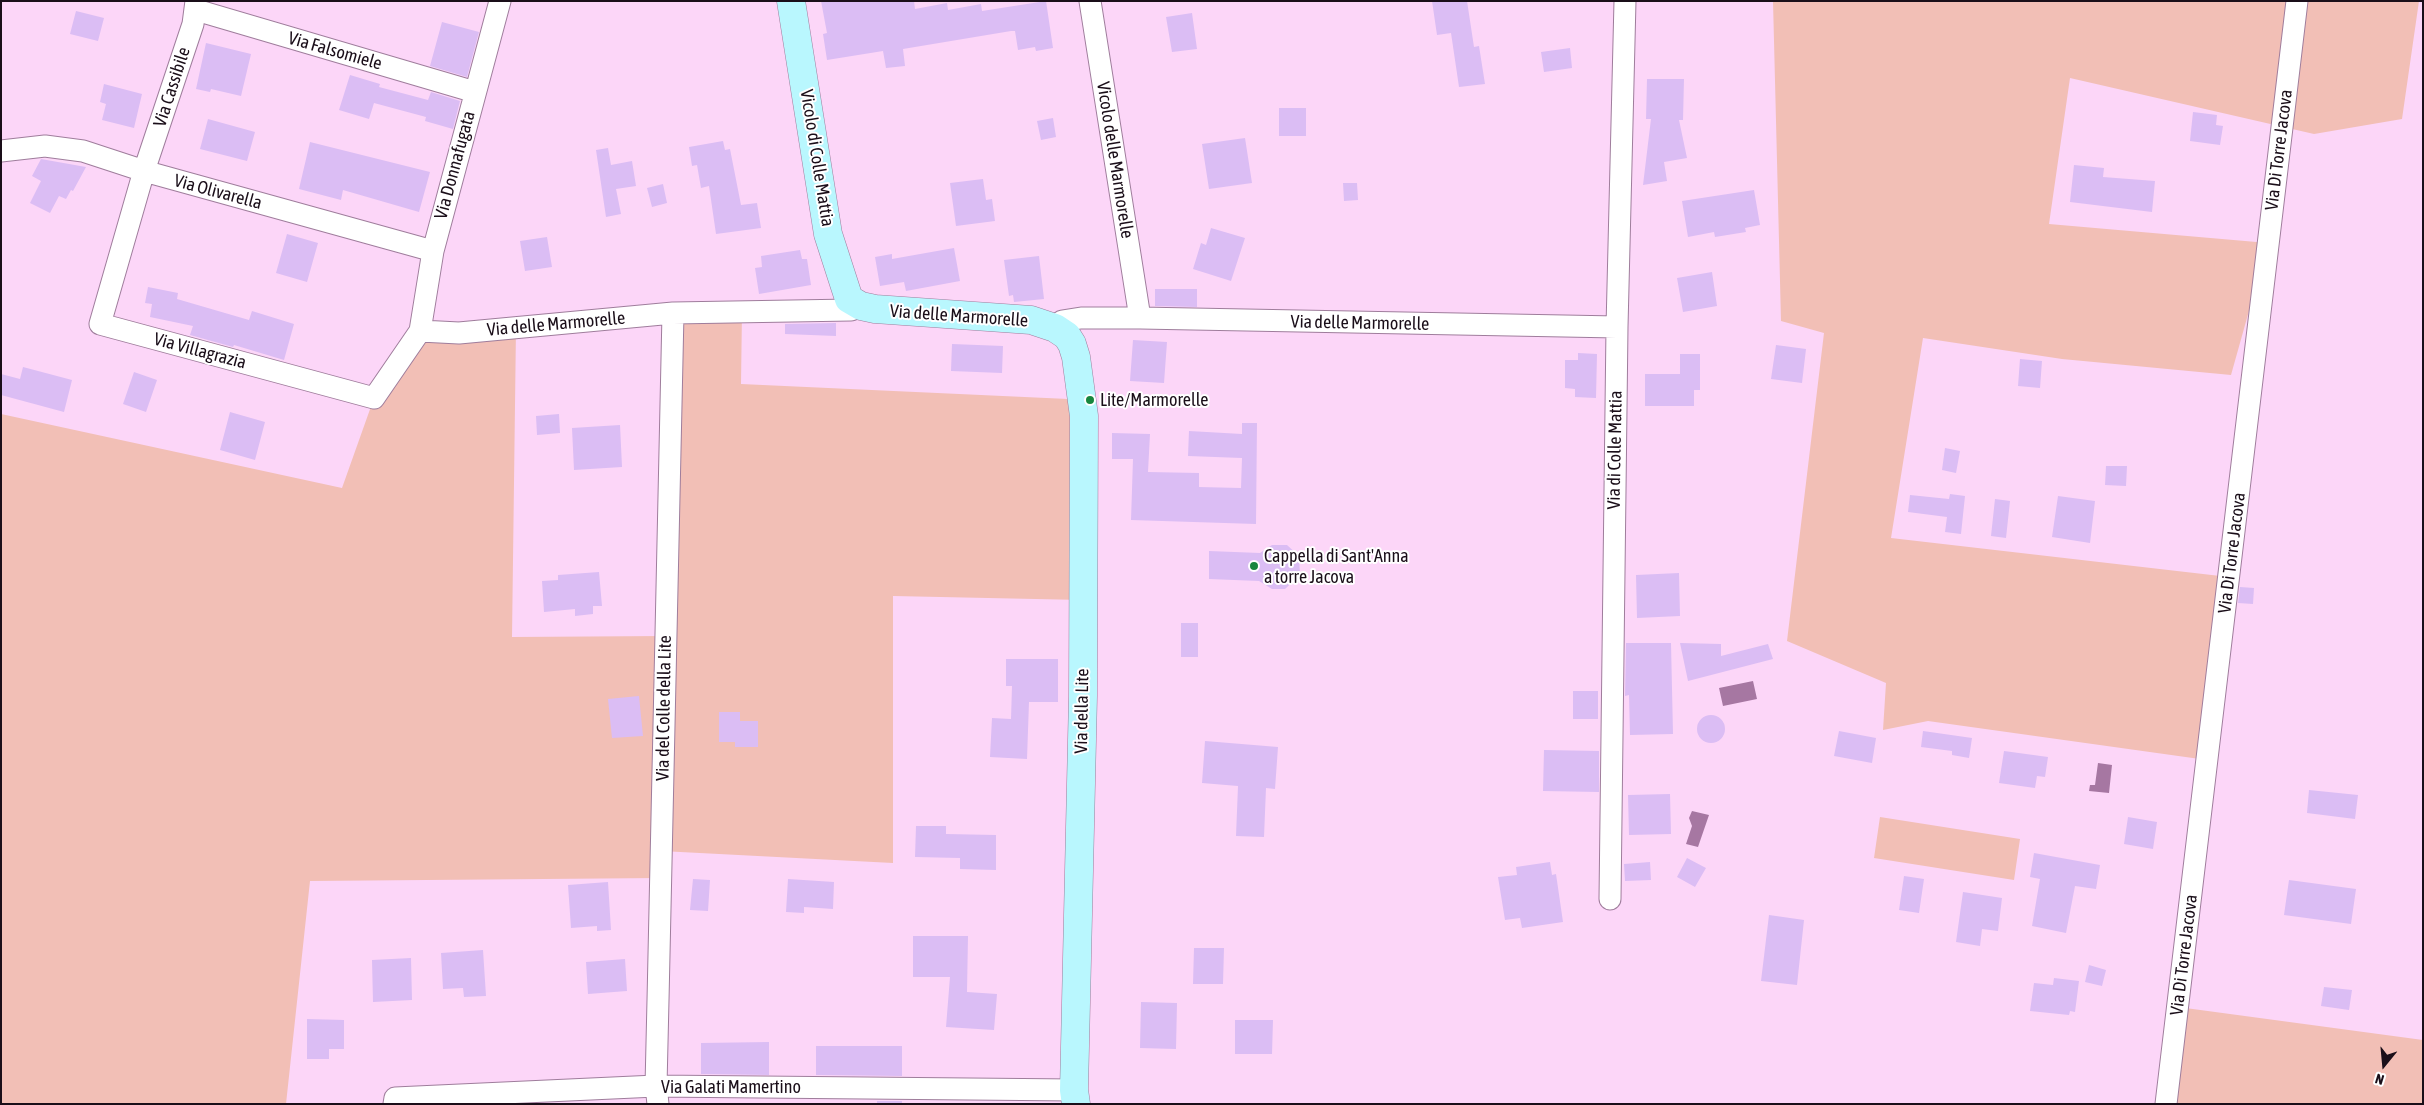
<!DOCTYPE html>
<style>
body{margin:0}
#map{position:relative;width:2424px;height:1105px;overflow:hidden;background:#fcd6f8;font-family:"Asap Condensed",sans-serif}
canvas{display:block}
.frame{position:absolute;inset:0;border:2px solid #1a0e19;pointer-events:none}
.north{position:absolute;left:2359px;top:1040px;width:50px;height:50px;-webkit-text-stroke:4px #fff;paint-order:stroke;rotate:197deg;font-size:14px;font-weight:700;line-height:20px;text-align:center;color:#1a0e19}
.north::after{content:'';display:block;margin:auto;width:18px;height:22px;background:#1a0e19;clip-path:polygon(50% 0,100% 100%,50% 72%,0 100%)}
</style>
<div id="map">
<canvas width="2424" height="1105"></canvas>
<div class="frame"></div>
<div class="north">N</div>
</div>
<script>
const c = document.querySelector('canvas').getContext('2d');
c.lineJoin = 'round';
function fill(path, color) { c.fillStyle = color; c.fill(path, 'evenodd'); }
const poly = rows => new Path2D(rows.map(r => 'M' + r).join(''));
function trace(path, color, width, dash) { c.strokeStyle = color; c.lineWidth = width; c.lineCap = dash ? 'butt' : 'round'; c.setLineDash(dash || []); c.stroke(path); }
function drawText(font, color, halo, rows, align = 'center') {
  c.font = font + ' "Asap Condensed",sans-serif'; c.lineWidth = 4; c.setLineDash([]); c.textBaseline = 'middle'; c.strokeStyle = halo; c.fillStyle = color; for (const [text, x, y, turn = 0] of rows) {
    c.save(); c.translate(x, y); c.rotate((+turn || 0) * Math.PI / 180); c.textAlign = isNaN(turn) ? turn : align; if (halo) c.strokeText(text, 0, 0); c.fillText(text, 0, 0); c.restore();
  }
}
const green = poly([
 [1773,1,2419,1,2402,119,2314,134,2070,78,2049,224,2268,243,2231,375,2062,359,1923,338,1891,538,2229,577,2207,760,1928,721,1883,730,1886,683,1787,641,1824,333,1781,321],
 [742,311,741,384,1090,400,1083,600,893,596,893,863,661,851,660,878,310,881,286,1104,1,1104,1,414,342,488,374,398,420,331,516,328,512,637,666,636,673,313],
 [1880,817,2020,839,2014,880,1874,858],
 [2178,1007,2423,1040,2423,1104,2166,1104]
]);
const water = poly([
 [1753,681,1757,699,1723,706,1719,688],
 [2098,763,2112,765,2109,793,2089,791,2090,785,2095,785],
 [1692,811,1709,815,1698,847,1686,844,1692,826,1689,818]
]);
const building = poly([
 [821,1,914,1,915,9,947,3,948,10,981,4,982,11,1046,1,1053,48,1036,51,1035,47,1018,50,1015,31,1011,31,903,49,905,66,886,68,883,51,827,60,823,34,827,33],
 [1432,1,1467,1,1474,47,1479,46,1485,84,1459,87,1451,33,1437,35],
 [76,11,104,18,98,41,70,34],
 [1192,13,1197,49,1172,52,1166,17],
 [442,22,479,32,467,77,430,66],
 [206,43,251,54,241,96,211,89,210,92,196,89],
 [1570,48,1572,68,1544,72,1541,52],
 [350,75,380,84,379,87,428,100,431,92,460,101,453,129,425,121,426,117,374,103,369,119,339,110],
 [1647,79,1684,79,1683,120,1679,120,1687,158,1664,162,1667,181,1643,185,1651,119,1646,119],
 [104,84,142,94,134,128,102,120,106,104,100,102],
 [1279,108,1306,108,1306,136,1279,136],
 [2193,112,2217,115,2216,125,2223,126,2220,145,2190,141],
 [1053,118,1056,137,1041,140,1037,121],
 [208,119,255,132,247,161,200,149],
 [1245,138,1252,183,1209,189,1202,144],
 [723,141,725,150,730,149,741,205,757,203,761,228,716,234,709,186,701,188,697,165,692,166,689,147],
 [310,142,430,172,419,212,343,190,341,200,299,189],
 [608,148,611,165,632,161,636,186,616,189,621,214,606,217,596,150],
 [41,159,86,167,73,191,71,190,66,199,59,196,50,213,30,203,41,181,32,176],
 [2074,165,2104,168,2103,177,2155,181,2152,212,2070,202],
 [983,179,986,200,992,199,995,221,956,226,950,183],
 [1343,183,1357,183,1358,200,1344,201],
 [663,184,667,203,652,207,647,188],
 [1754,190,1760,225,1745,228,1746,232,1715,237,1714,232,1688,237,1682,201],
 [1211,228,1245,238,1231,281,1193,269,1201,243,1206,245],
 [287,234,318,243,307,282,276,273],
 [547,237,552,267,525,271,520,241],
 [954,248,960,281,906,291,904,282,880,286,875,257,892,254,892,259],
 [800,250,802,259,807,259,811,285,759,294,755,268,762,267,761,256],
 [1039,256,1044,299,1014,302,1013,295,1009,296,1004,260],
 [1712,272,1717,306,1683,312,1677,278],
 [148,287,178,293,177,299,249,320,252,311,294,324,284,360,234,345,233,347,190,335,193,326,150,317,152,304,145,303],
 [1155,289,1197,289,1197,307,1155,306],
 [836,323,836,336,785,334,785,324],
 [1133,340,1167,342,1164,383,1130,381],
 [952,344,1003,346,1002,373,951,371],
 [1776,345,1806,349,1802,383,1771,379],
 [1578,353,1597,354,1596,398,1575,397,1575,389,1565,388,1565,360,1578,360],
 [1680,354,1700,354,1700,390,1694,390,1694,406,1645,406,1645,374,1680,374],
 [2020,359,2042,361,2040,388,2018,386],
 [23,367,72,380,64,412,1,395,1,374,20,379],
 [134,372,157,380,146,412,123,404],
 [230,412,265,422,255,460,220,450],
 [559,414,560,433,537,435,536,416],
 [1242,423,1257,423,1256,524,1131,520,1133,459,1112,459,1112,433,1150,434,1148,472,1199,473,1199,487,1241,488,1242,458,1188,456,1189,431,1242,434],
 [620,425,622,467,574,470,572,428],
 [1945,448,1960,451,1956,473,1942,470],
 [2106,466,2127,466,2126,486,2105,485],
 [1950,494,1965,496,1961,534,1945,532,1947,517,1908,512,1910,495,1949,499],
 [2058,496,2095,501,2090,543,2052,537],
 [1995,499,2010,501,2006,538,1991,536],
 [1272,545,1287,545,1299,556,1300,575,1285,589,1272,589,1259,581,1209,579,1209,551,1260,553],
 [599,572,602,606,593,606,593,614,575,616,575,609,544,612,542,581,558,580,558,575],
 [1679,573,1680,616,1637,618,1636,575],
 [2240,587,2254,588,2253,604,2238,603],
 [1181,623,1198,623,1198,657,1181,657],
 [1626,643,1671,643,1673,734,1630,735,1629,695,1625,696],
 [1680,643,1721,644,1721,656,1768,644,1773,659,1688,681],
 [1006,659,1058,659,1058,702,1029,702,1027,759,990,757,992,718,1011,719,1012,686,1006,686],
 [1573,691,1598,691,1598,719,1573,719],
 [639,696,643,736,612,738,608,699],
 [719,712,740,712,740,721,758,721,758,747,735,747,735,742,719,742],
 '1697 729a14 14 0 1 1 28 0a14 14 0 1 1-28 0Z',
 [1839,731,1876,738,1872,763,1834,756],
 [1923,731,1972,738,1969,758,1952,755,1952,751,1921,747],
 [1205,741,1278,747,1275,789,1266,788,1264,837,1236,836,1238,786,1202,783],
 [1544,750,1599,751,1599,792,1543,791],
 [2004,751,2048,757,2045,777,2037,776,2035,788,1999,783],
 [2309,790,2358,795,2355,819,2307,813],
 [1670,794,1671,834,1629,835,1628,795],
 [2128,817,2157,822,2153,849,2124,844],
 [916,826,946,826,946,834,996,835,996,870,960,869,960,858,915,857],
 [2034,853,2100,865,2096,889,2075,886,2066,933,2032,926,2040,879,2030,877],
 [1687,858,1706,868,1695,887,1677,877],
 [1550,862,1552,875,1556,874,1563,922,1522,928,1520,918,1505,920,1498,877,1517,875,1516,867],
 [1650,862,1651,880,1625,881,1624,864],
 [1904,876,1924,879,1919,913,1899,910],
 [693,879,710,880,708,911,690,910],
 [788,879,834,882,833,909,804,907,804,913,786,912],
 [2289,880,2356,889,2351,924,2284,915],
 [608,882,611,930,597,931,597,926,571,928,568,885],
 [1963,892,2002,898,1998,931,1982,929,1980,946,1956,942],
 [1769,915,1804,920,1797,985,1761,981],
 [913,936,968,936,967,992,997,994,994,1030,946,1027,950,977,913,977],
 [1194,948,1224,948,1223,984,1193,984],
 [483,950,486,996,464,997,463,988,443,989,441,953],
 [411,958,412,1000,373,1002,372,960],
 [625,959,627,991,588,994,586,962],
 [2089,965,2106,970,2102,986,2085,982],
 [2054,978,2079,981,2075,1012,2070,1011,2069,1015,2030,1011,2034,983,2053,985],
 [2324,987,2352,990,2349,1010,2321,1006],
 [1141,1002,1177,1003,1176,1049,1140,1048],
 [307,1019,344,1020,344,1049,329,1049,329,1059,307,1059],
 [1235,1020,1273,1020,1272,1054,1235,1054],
 [769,1042,769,1075,701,1074,701,1043],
 [816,1046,902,1046,902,1076,816,1075],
 [877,1101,902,1101,902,1104,877,1104]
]);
const street = poly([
 [196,1,193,24,144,171,100,324,374,398,420,331,433,251,500,1],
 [1090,1,1140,318],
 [196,10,475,92],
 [1,151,45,146,83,151,144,171,433,251],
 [1055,328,1062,321,1081,318,1140,318,1617,327],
 [420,331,459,333,673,313,851,310,861,306],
 [1610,899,1617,327,1625,1],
 [394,1104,395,1098,656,1086,1074,1090],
 [658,1104,656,1086,658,1000,673,313],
 [2166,1104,2297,1]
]);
const secondary = poly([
 [791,1,828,234,849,299,861,306,875,309,1031,320,1055,328,1067,336,1072,344,1076,357,1084,416,1083,696,1074,1090,1076,1104]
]);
const markers = [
 [1090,400,5,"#17863e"],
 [1254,566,5,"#17863e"]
];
const streetNames = [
 ["Via Falsomiele",335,51,16],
 ["Via Cassibile",172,87,-72],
 ["Via Di Torre Jacova",2279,150,-83],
 ["Vicolo di Colle Mattia",817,158,81],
 ["Vicolo delle Marmorelle",1115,160,81],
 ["Via Donnafugata",455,165,-75],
 ["Via Olivarella",218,192,15],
 ["Via delle Marmorelle",959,316,4],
 ["Via delle Marmorelle",1360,323,1],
 ["Via delle Marmorelle",556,324,-5],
 ["Via Villagrazia",200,351,15],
 ["Via di Colle Mattia",1615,450,-89],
 ["Via Di Torre Jacova",2232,553,-83],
 ["Via del Colle della Lite",664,708,-89],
 ["Via della Lite",1082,711,-89],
 ["Via Di Torre Jacova",2184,955,-83],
 ["Via Galati Mamertino",731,1087]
];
const poiNames = [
 ["Lite/Marmorelle",1100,400],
 ["Cappella di Sant'Anna",1264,556],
 ["a torre Jacova",1264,577]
];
fill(green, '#f2bfb6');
fill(water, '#a677a2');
fill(building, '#dbbdf4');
trace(street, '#9f7d9c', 23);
trace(secondary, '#9f7d9c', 29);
trace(street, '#fff', 21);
trace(secondary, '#b9f7fe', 28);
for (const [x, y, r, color] of markers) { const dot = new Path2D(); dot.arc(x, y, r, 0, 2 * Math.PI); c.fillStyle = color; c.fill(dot); trace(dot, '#fff', 2); }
drawText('18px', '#1a0e19', '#fff', streetNames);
drawText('18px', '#1a0e19', '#fff', poiNames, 'left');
</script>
